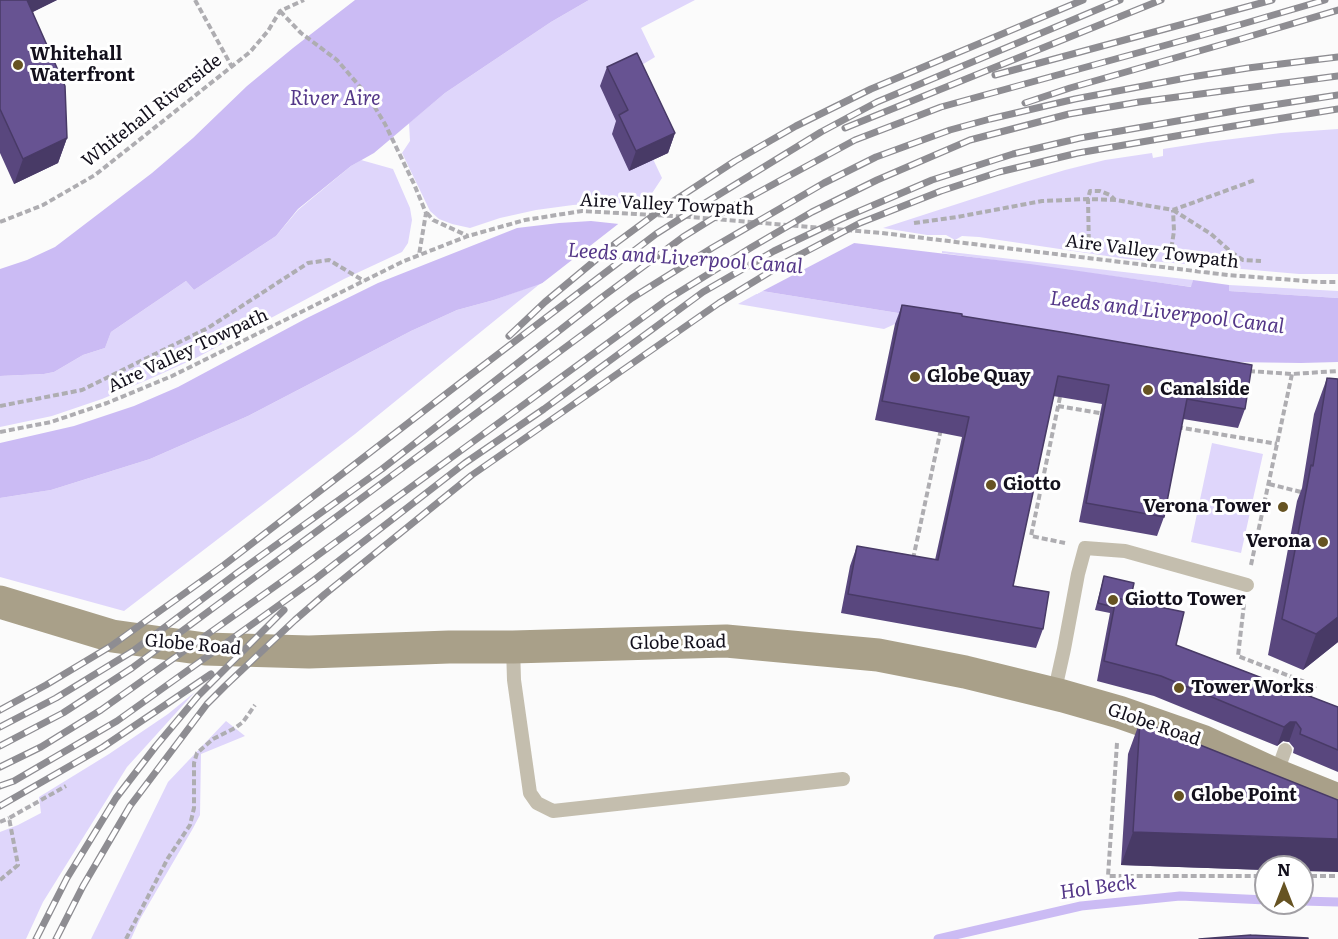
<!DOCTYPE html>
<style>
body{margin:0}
#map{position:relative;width:1338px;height:939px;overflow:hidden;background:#fbfbfb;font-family:Literata,serif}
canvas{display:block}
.north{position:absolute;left:1254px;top:855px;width:60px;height:60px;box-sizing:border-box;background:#fff;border:2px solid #a19fa4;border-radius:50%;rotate:0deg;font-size:16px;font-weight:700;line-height:24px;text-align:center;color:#13101c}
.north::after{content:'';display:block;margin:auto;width:21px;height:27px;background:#665322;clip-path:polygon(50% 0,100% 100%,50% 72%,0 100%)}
</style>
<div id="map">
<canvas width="1338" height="939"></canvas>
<div class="north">N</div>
</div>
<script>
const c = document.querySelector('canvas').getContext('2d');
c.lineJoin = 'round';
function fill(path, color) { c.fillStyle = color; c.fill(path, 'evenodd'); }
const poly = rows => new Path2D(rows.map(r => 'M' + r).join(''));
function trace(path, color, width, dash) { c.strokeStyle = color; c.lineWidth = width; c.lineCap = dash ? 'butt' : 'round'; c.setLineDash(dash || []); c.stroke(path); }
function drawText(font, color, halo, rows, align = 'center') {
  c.font = font + ' Literata,serif'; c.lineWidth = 6; c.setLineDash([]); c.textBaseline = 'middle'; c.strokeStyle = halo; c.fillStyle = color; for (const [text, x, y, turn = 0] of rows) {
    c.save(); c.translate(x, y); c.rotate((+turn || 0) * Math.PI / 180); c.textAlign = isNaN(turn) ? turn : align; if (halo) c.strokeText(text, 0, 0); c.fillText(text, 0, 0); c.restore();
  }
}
const green = poly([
 [589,0,695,0,641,28,655,57,630,72,620,130,629,170,653,159,662,178,645,204,603,203,573,205,536,210,500,218,470,228,452,224,439,219,430,211,402,153,410,141,409,123,445,93,551,22],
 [1338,129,1338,274,1299,274,1127,259,979,237,962,236,955,240,946,235,927,235,883,228,1025,182,1065,170,1105,160,1152,153,1153,158,1163,156,1163,149,1208,142,1281,133],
 [361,160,393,169,410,208,412,220,408,243,402,252,344,279,196,358,152,378,102,399,52,416,0,427,0,376,44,374,54,372,83,355,105,348,111,332,186,281,194,290,276,236,298,210,351,166],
 [942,251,1193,280,1192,287,942,253],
 [541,283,355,434,124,611,0,577,0,498,51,490,150,459,248,416,411,331,457,310,494,300],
 [1229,285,1338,291,1338,298,1229,291],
 [762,291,929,318,895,324,884,329,738,304],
 [1212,443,1263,454,1241,553,1191,542],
 [195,692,127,767,43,902,26,939,0,939,0,832,18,825,41,813,39,797,109,754,168,714],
 [226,721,245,736,201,754,200,815,192,830,140,919,131,939,91,939,168,782]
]);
const water = poly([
 [355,0,589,0,551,22,445,93,374,153,351,166,298,209,276,236,194,290,186,281,111,332,105,348,83,355,54,372,44,374,0,376,0,269,27,260,55,247,152,173,193,138,247,86,293,48],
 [591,221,619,224,854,243,1030,264,1191,287,1193,280,1229,285,1229,291,1338,298,1338,362,1301,363,1232,362,1151,347,929,318,762,291,556,276,543,283,494,300,457,310,411,331,248,416,150,459,51,490,0,498,0,443,74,426,134,406,178,387,307,318,378,283,517,228,559,223]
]);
const pier = poly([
 [622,221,854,240,860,240,757,294,556,279,536,288]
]);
const stream = poly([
 [1302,901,1338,902],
 [938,939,1081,906,1180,896,1266,900]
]);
const path = poly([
 [195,0,232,67],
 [280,11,301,33,337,60,368,96,385,124,414,184,426,213,419,255],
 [1173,210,1211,234,1231,252,1243,260,1261,261],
 [427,213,433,220,468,236],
 [0,222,43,205,95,175,250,52,268,31,280,11,304,0],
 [914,223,957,217,1042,201,1088,199,1090,191,1100,191,1110,195,1115,200],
 [1089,249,1088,199,1116,200,1173,210,1255,180],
 [1170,257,1174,231,1173,210],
 [1249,371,1292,374,1338,371],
 [1060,397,1031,536,1065,543],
 [0,406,82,390,208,328,308,263,329,260,364,281],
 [1058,406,1105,414],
 [1177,427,1277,444],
 [0,432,51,422,107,403,172,376,404,261,468,236,525,220,582,211,690,217,882,233,1228,275,1319,282,1338,282],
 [1269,484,1301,492,1302,497],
 [913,559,941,429],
 [1251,565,1292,374],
 [1244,604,1238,656,1315,686,1307,701],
 [1117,743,1108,876,1266,876],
 [0,822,9,818],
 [1302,876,1338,876],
 [0,880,18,865,9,818,66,786],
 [126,939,168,858,190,825,194,808,194,763,197,753,213,739,235,728,243,722,255,705]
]);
const lane = poly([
 [513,647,514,680,530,793,537,803,553,811,843,779],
 [1054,694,1064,649,1078,574,1085,548,1125,551,1247,585],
 [1276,775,1285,750]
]);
const secondary = poly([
 [0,602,112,636,205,649,309,652,449,647,513,647,726,641,878,655,965,672,1063,696,1119,712,1202,741,1276,775,1338,800]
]);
const rail = poly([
 [995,75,1272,0],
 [1025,103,1070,88,1241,39,1338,10],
 [845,128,1161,0],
 [509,336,545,302,616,243,666,206,735,161,796,126,871,89,1083,0],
 [0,710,46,685,111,646,224,565,464,380,656,234,697,208,821,132,877,102,1120,0],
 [0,727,56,698,133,651,237,573,382,469,601,298,683,237,728,209,783,179,855,140,941,107,1239,25,1325,0],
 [0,746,63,713,132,668,632,298,712,248,824,183,876,157,950,130,990,119,1075,99,1191,77,1248,68,1338,57],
 [0,767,41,747,101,710,284,580,668,299,752,247,812,212,877,180,970,140,1069,114,1139,102,1338,76],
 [0,786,14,781,117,721,314,580,465,463,544,409,703,292,774,251,841,219,932,180,1013,154,1080,138,1240,110,1338,95],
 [0,806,103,747,211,674],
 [36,939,67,878,116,798,156,746,198,696,284,610],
 [56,939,83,886,130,806,207,704,225,686,295,620,325,594,472,475,719,303,786,262,860,223,941,191,999,172,1078,153,1228,127,1338,109]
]);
const wall = poly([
 [0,0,57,0,33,12,67,138,58,163,14,184,0,153],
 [607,67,675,133,668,153,629,171,612,134,616,121,600,86],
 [902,305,962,316,1245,409,1238,428,1183,419,1164,517,1157,536,1079,522,1102,404,1053,396,1013,586,1043,629,1036,648,841,613,850,566,857,546,935,560,962,437,875,420,895,324],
 [1327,378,1338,379,1338,642,1303,670,1268,655,1297,501,1302,488,1314,414],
 [1104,576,1176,645,1338,707,1338,772,1293,753,1294,748,1289,742,1283,741,1277,746,1154,696,1097,681,1110,613,1095,610],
 [1140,721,1266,867,1266,870,1121,865,1128,754]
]);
const shadedWall = poly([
 [24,0,57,0,16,20],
 [675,133,668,153,629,171,636,151],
 [67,138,58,163,14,184,23,159],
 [1338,617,1338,642,1303,670,1316,634],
 [1290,722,1296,722,1289,742,1283,741,1277,746,1284,727],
 [1133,832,1338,839,1338,872,1302,871,1302,867,1266,867,1266,870,1121,865]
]);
const building = poly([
 [0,0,27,0,65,86,67,138,23,159,0,109,0,0],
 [637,53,675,133,636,151,619,115,628,110,607,67,637,53],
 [902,305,962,314,962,316,1067,333,1252,365,1245,409,1187,399,1164,517,1086,503,1109,385,1058,376,1013,586,1049,592,1043,629,848,594,857,546,938,560,969,417,882,401,902,305],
 [1327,378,1338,379,1338,617,1316,634,1282,619,1311,465,1313,466,1327,378],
 [1104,576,1134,583,1130,601,1116,598,1113,607,1098,603,1104,576],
 [1116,598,1184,612,1176,645,1338,707,1338,750,1300,734,1301,729,1296,722,1290,722,1284,727,1161,676,1104,661,1116,598],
 [1140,721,1338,800,1338,839,1133,832,1140,721],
 [1251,935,1308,938,1308,939,1199,939,1251,935]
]);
const markers = [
 [18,65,6,"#665322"],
 [915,377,6,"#665322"],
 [1148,390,6,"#665322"],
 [991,485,6,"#665322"],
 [1283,507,6,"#665322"],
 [1323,542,6,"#665322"],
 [1113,600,6,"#665322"],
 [1179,688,6,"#665322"],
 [1179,796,6,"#665322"]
];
const poiNames = [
 ["Whitehall",30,55],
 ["Waterfront",30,76],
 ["Globe Quay",927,377],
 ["Canalside",1160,390],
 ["Giotto",1003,485],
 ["Verona Tower",1271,507,"right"],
 ["Verona",1311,542,"right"],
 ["Giotto Tower",1125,600],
 ["Tower Works",1191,688],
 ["Globe Point",1191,796]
];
const streetNames = [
 ["Whitehall Riverside",152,111,-38],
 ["Aire Valley Towpath",667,205,3],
 ["Aire Valley Towpath",1152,252,7],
 ["Aire Valley Towpath",188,351,-25],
 ["Globe Road",678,643,-1],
 ["Globe Road",193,645,5],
 ["Globe Road",1154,725,19]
];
const waterNames = [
 ["River Aire",335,99],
 ["Leeds and Liverpool Canal",685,259,4],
 ["Leeds and Liverpool Canal",1167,313,7],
 ["Hol Beck",1098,888,-8]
];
fill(green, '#dfd6fb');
fill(water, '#cbbbf4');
fill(pier, '#fbfbfb');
trace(stream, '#cbbbf4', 9);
trace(path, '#aeadb1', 4, [6, 3]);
trace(lane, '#c4beae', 14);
trace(secondary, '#a9a089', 33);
trace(rail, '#8e8d92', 7);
trace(rail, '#fff', 4.5, [14]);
fill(wall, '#59477e');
fill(shadedWall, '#483a66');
fill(building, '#675392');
trace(building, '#483a66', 1.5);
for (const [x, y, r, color] of markers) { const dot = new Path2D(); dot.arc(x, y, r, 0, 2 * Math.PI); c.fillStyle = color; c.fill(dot); trace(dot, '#fff', 2); }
drawText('bold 18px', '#13101c', '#fff', poiNames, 'left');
drawText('18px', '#13101c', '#fff', streetNames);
drawText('italic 20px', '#543788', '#fff', waterNames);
</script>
